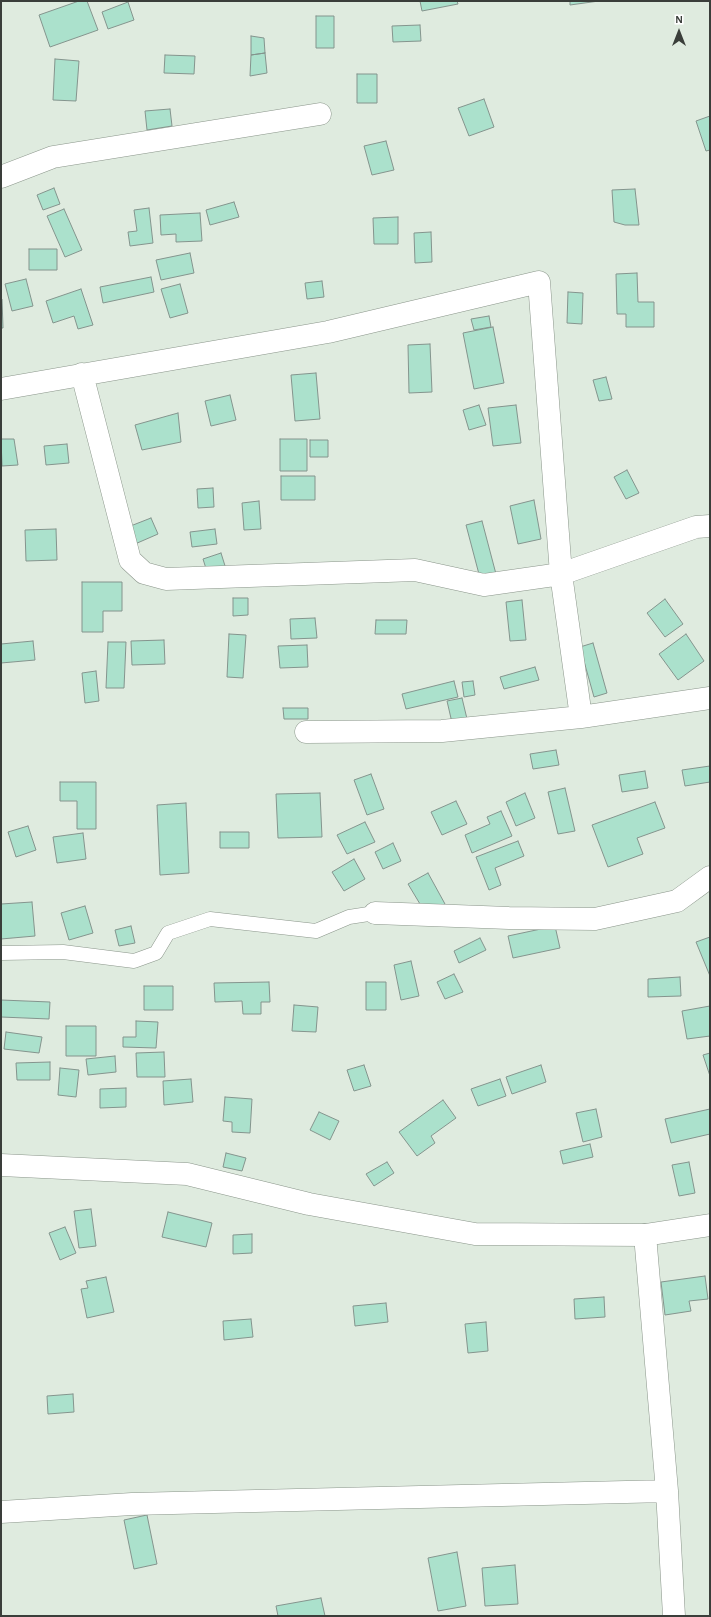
<!DOCTYPE html>
<style>
body{margin:0}
#map{position:relative;width:711px;height:1617px;overflow:hidden;background:#dfebdf;font-family:"Alegreya Sans",sans-serif}
canvas{display:block}
.frame{position:absolute;inset:0;border:2px solid #3a3e3a;pointer-events:none}
.north{position:absolute;left:659px;top:12px;width:40px;height:40px;-webkit-text-stroke:3px #fff;paint-order:stroke;rotate:0deg;font-size:11px;font-weight:700;line-height:16px;text-align:center;color:#3a3e3a}
.north::after{content:'';display:block;margin:auto;width:14px;height:18px;background:#3a3e3a;clip-path:polygon(50% 0,100% 100%,50% 72%,0 100%)}
</style>
<div id="map">
<canvas width="711" height="1617"></canvas>
<div class="frame"></div>
<div class="north">N</div>
</div>
<script>
const c = document.querySelector('canvas').getContext('2d');
c.lineJoin = 'round';
function fill(path, color) { c.fillStyle = color; c.fill(path, 'evenodd'); }
const poly = rows => new Path2D(rows.map(r => 'M' + r).join(''));
function trace(path, color, width, dash) { c.strokeStyle = color; c.lineWidth = width; c.lineCap = dash ? 'butt' : 'round'; c.setLineDash(dash || []); c.stroke(path); }
const building = poly([
 [79,1,87,1,98,30,50,47,39,15,79,1],
 [420,1,457,1,458,4,422,11,420,1],
 [570,1,599,1,570,5,570,1],
 [128,2,134,20,108,29,102,12,128,2],
 [316,16,334,16,334,48,316,48,316,16],
 [420,25,421,41,393,42,392,26,420,25],
 [251,36,264,38,265,53,251,55,251,36],
 [265,53,267,73,250,76,251,55,265,53],
 [165,55,195,56,194,74,164,73,165,55],
 [55,59,79,61,76,101,53,100,55,59],
 [357,74,377,74,377,103,357,103,357,74],
 [484,99,494,127,469,136,458,108,484,99],
 [170,109,172,126,147,130,145,111,170,109],
 [710,116,710,150,706,151,696,121,710,116],
 [386,141,394,170,372,175,364,146,386,141],
 [54,188,60,204,43,210,37,195,54,188],
 [635,189,639,225,625,225,614,222,612,190,635,189],
 [234,202,239,217,210,225,206,210,234,202],
 [149,208,153,243,130,246,128,232,137,231,134,210,149,208],
 [64,209,82,250,65,257,47,216,64,209],
 [200,213,202,241,176,242,176,234,161,235,160,215,200,213],
 [398,217,398,244,374,244,373,218,398,217],
 [431,232,432,262,415,263,414,233,431,232],
 [29,249,57,249,57,270,29,270,29,249],
 [190,253,194,273,161,280,156,260,190,253],
 [637,273,638,302,654,302,654,327,626,327,626,314,617,314,616,274,637,273],
 [151,277,154,292,103,303,100,287,151,277],
 [26,279,33,306,12,311,5,284,26,279],
 [322,281,324,297,307,299,305,283,322,281],
 [180,284,188,313,170,318,161,289,180,284],
 [81,289,93,325,78,329,74,316,53,323,46,301,81,289],
 [568,292,583,293,582,324,567,323,568,292],
 [1,299,2,299,3,328,1,328,1,299],
 [489,316,491,327,474,330,471,319,489,316],
 [493,327,504,383,474,389,463,333,493,327],
 [430,344,432,392,409,393,408,345,430,344],
 [316,373,320,419,295,421,291,375,316,373],
 [606,377,612,399,599,401,593,380,606,377],
 [230,395,236,420,211,426,205,401,230,395],
 [479,405,486,425,469,430,463,410,479,405],
 [516,405,521,443,493,446,488,408,516,405],
 [178,413,181,442,142,450,135,425,178,413],
 [1,439,14,439,18,465,2,466,1,439],
 [280,439,307,439,307,471,280,471,280,439],
 [310,440,328,440,328,457,310,457,310,440],
 [67,444,69,463,46,465,44,446,67,444],
 [627,470,639,493,626,499,614,477,627,470],
 [281,476,315,476,315,500,281,500,281,476],
 [213,488,214,507,198,508,197,489,213,488],
 [534,500,541,539,518,544,510,506,534,500],
 [259,501,261,529,244,530,242,503,259,501],
 [151,518,158,534,135,544,128,527,151,518],
 [482,521,496,574,480,578,466,525,482,521],
 [56,529,57,560,26,561,25,530,56,529],
 [215,529,217,544,192,547,190,532,215,529],
 [221,553,226,569,208,575,203,559,221,553],
 [82,582,122,582,122,611,103,611,103,632,82,632,82,582],
 [233,598,248,598,248,615,233,616,233,598],
 [665,599,683,624,665,637,647,613,665,599],
 [522,600,526,640,510,641,506,602,522,600],
 [315,618,317,638,291,639,290,619,315,618],
 [376,620,407,620,406,634,375,634,376,620],
 [229,634,246,635,243,678,227,677,229,634],
 [686,634,704,661,678,680,659,654,686,634],
 [164,640,165,664,132,665,131,641,164,640],
 [33,641,35,660,1,663,1,644,33,641],
 [108,642,126,642,124,688,106,688,108,642],
 [593,643,607,693,594,697,580,647,593,643],
 [307,645,308,667,280,668,278,646,307,645],
 [535,667,539,680,504,689,500,677,535,667],
 [96,671,99,701,85,703,82,673,96,671],
 [454,681,458,697,406,709,402,694,454,681],
 [473,681,475,695,464,697,462,682,473,681],
 [462,698,468,723,453,727,447,701,462,698],
 [283,708,308,708,308,719,284,719,283,708],
 [556,750,559,765,533,769,530,754,556,750],
 [710,766,710,782,685,786,682,770,710,766],
 [645,771,648,788,622,792,619,775,645,771],
 [371,774,384,809,367,815,354,780,371,774],
 [60,782,96,782,96,829,77,829,77,801,60,801,60,782],
 [565,788,575,831,558,834,548,792,565,788],
 [320,793,322,837,278,838,276,794,320,793],
 [525,793,535,818,516,826,506,802,525,793],
 [456,801,467,824,442,835,431,812,456,801],
 [655,802,665,828,637,838,643,854,608,867,592,825,655,802],
 [186,803,189,873,160,875,157,805,186,803],
 [501,811,512,836,472,853,465,835,490,824,487,817,501,811],
 [365,822,375,842,347,854,337,835,365,822],
 [28,826,36,850,16,857,8,832,28,826],
 [220,832,249,832,249,848,220,848,220,832],
 [83,833,86,859,57,863,53,837,83,833],
 [518,841,524,856,495,868,501,885,489,890,476,857,518,841],
 [393,843,401,861,383,869,375,852,393,843],
 [354,859,365,879,344,891,332,872,354,859],
 [428,873,445,904,426,914,408,884,428,873],
 [32,902,35,936,1,939,1,904,32,902],
 [85,906,93,933,69,940,61,913,85,906],
 [131,926,135,943,119,946,115,930,131,926],
 [555,926,560,948,513,958,508,936,555,926],
 [710,937,710,976,696,942,710,937],
 [480,938,486,950,459,963,454,951,480,938],
 [411,961,419,996,401,1000,394,965,411,961],
 [454,974,463,992,445,999,437,982,454,974],
 [680,977,681,996,648,997,648,979,680,977],
 [269,982,270,1002,261,1002,261,1014,243,1014,242,1001,215,1002,214,983,269,982],
 [366,982,386,982,386,1010,366,1010,366,982],
 [144,986,173,986,173,1010,144,1010,144,986],
 [1,1000,50,1002,49,1019,1,1017,1,1000],
 [294,1005,318,1007,316,1032,292,1031,294,1005],
 [710,1006,710,1036,687,1039,682,1011,710,1006],
 [136,1021,158,1022,156,1048,123,1047,123,1037,136,1037,136,1021],
 [66,1026,96,1026,96,1056,66,1056,66,1026],
 [6,1032,42,1037,39,1053,4,1049,6,1032],
 [164,1052,165,1077,137,1077,136,1053,164,1052],
 [710,1053,710,1076,703,1055,710,1053],
 [115,1056,116,1072,88,1075,86,1059,115,1056],
 [50,1062,50,1080,17,1080,16,1063,50,1062],
 [364,1065,371,1086,354,1091,347,1070,364,1065],
 [541,1065,546,1082,512,1094,506,1077,541,1065],
 [60,1068,79,1070,76,1097,58,1095,60,1068],
 [191,1079,193,1102,164,1105,163,1081,191,1079],
 [500,1079,506,1096,478,1106,471,1089,500,1079],
 [126,1088,126,1107,100,1108,100,1089,126,1088],
 [225,1097,252,1099,250,1133,232,1132,232,1122,223,1121,225,1097],
 [443,1100,456,1118,431,1136,435,1143,417,1156,399,1132,443,1100],
 [596,1109,602,1137,583,1142,576,1113,596,1109],
 [710,1109,710,1134,671,1143,665,1119,710,1109],
 [319,1112,339,1121,330,1140,310,1130,319,1112],
 [590,1144,593,1157,563,1164,560,1151,590,1144],
 [226,1153,246,1158,242,1171,223,1167,226,1153],
 [387,1162,394,1173,374,1186,366,1174,387,1162],
 [689,1162,695,1193,679,1196,672,1165,689,1162],
 [91,1209,96,1246,79,1248,74,1211,91,1209],
 [168,1212,212,1223,206,1247,162,1237,168,1212],
 [65,1227,76,1253,60,1260,49,1233,65,1227],
 [252,1234,252,1253,233,1254,233,1235,252,1234],
 [705,1276,708,1299,689,1301,691,1311,665,1315,661,1282,705,1276],
 [106,1277,114,1312,87,1318,81,1289,88,1288,86,1281,106,1277],
 [604,1297,605,1317,575,1319,574,1299,604,1297],
 [386,1303,388,1322,355,1326,353,1306,386,1303],
 [251,1319,253,1337,224,1340,223,1321,251,1319],
 [486,1322,488,1351,468,1353,465,1324,486,1322],
 [73,1394,74,1412,48,1414,47,1396,73,1394],
 [147,1515,157,1564,134,1569,124,1520,147,1515],
 [457,1552,466,1606,438,1611,428,1558,457,1552],
 [515,1565,518,1604,485,1606,482,1568,515,1565],
 [321,1598,325,1616,278,1616,276,1606,321,1598]
]);
const service = poly([
 [1,953,63,952,134,961,156,953,168,933,210,919,316,931,349,917,375,913]
]);
const minor = poly([
 [1,177,53,157,320,114],
 [82,374,130,560,144,573,166,579,415,570,484,585,561,574,696,527,710,526],
 [1,389,328,332,539,282,561,574,581,717],
 [306,732,442,731,581,717,710,698],
 [375,913,509,918,595,919,677,901,710,877],
 [645,1235,667,1491,674,1616],
 [1,1512,132,1504,667,1491]
]);
const tertiary = poly([
 [1,1165,187,1174,309,1204,475,1234,645,1235,710,1225]
]);
fill(building, '#abe1cc');
trace(building, '#84948d', 1);
trace(service, '#8a958a', 15);
trace(minor, '#8a958a', 23);
trace(tertiary, '#8a958a', 23);
trace(service, '#fff', 14);
trace(minor, '#fff', 22);
trace(tertiary, '#fff', 22);
</script>
